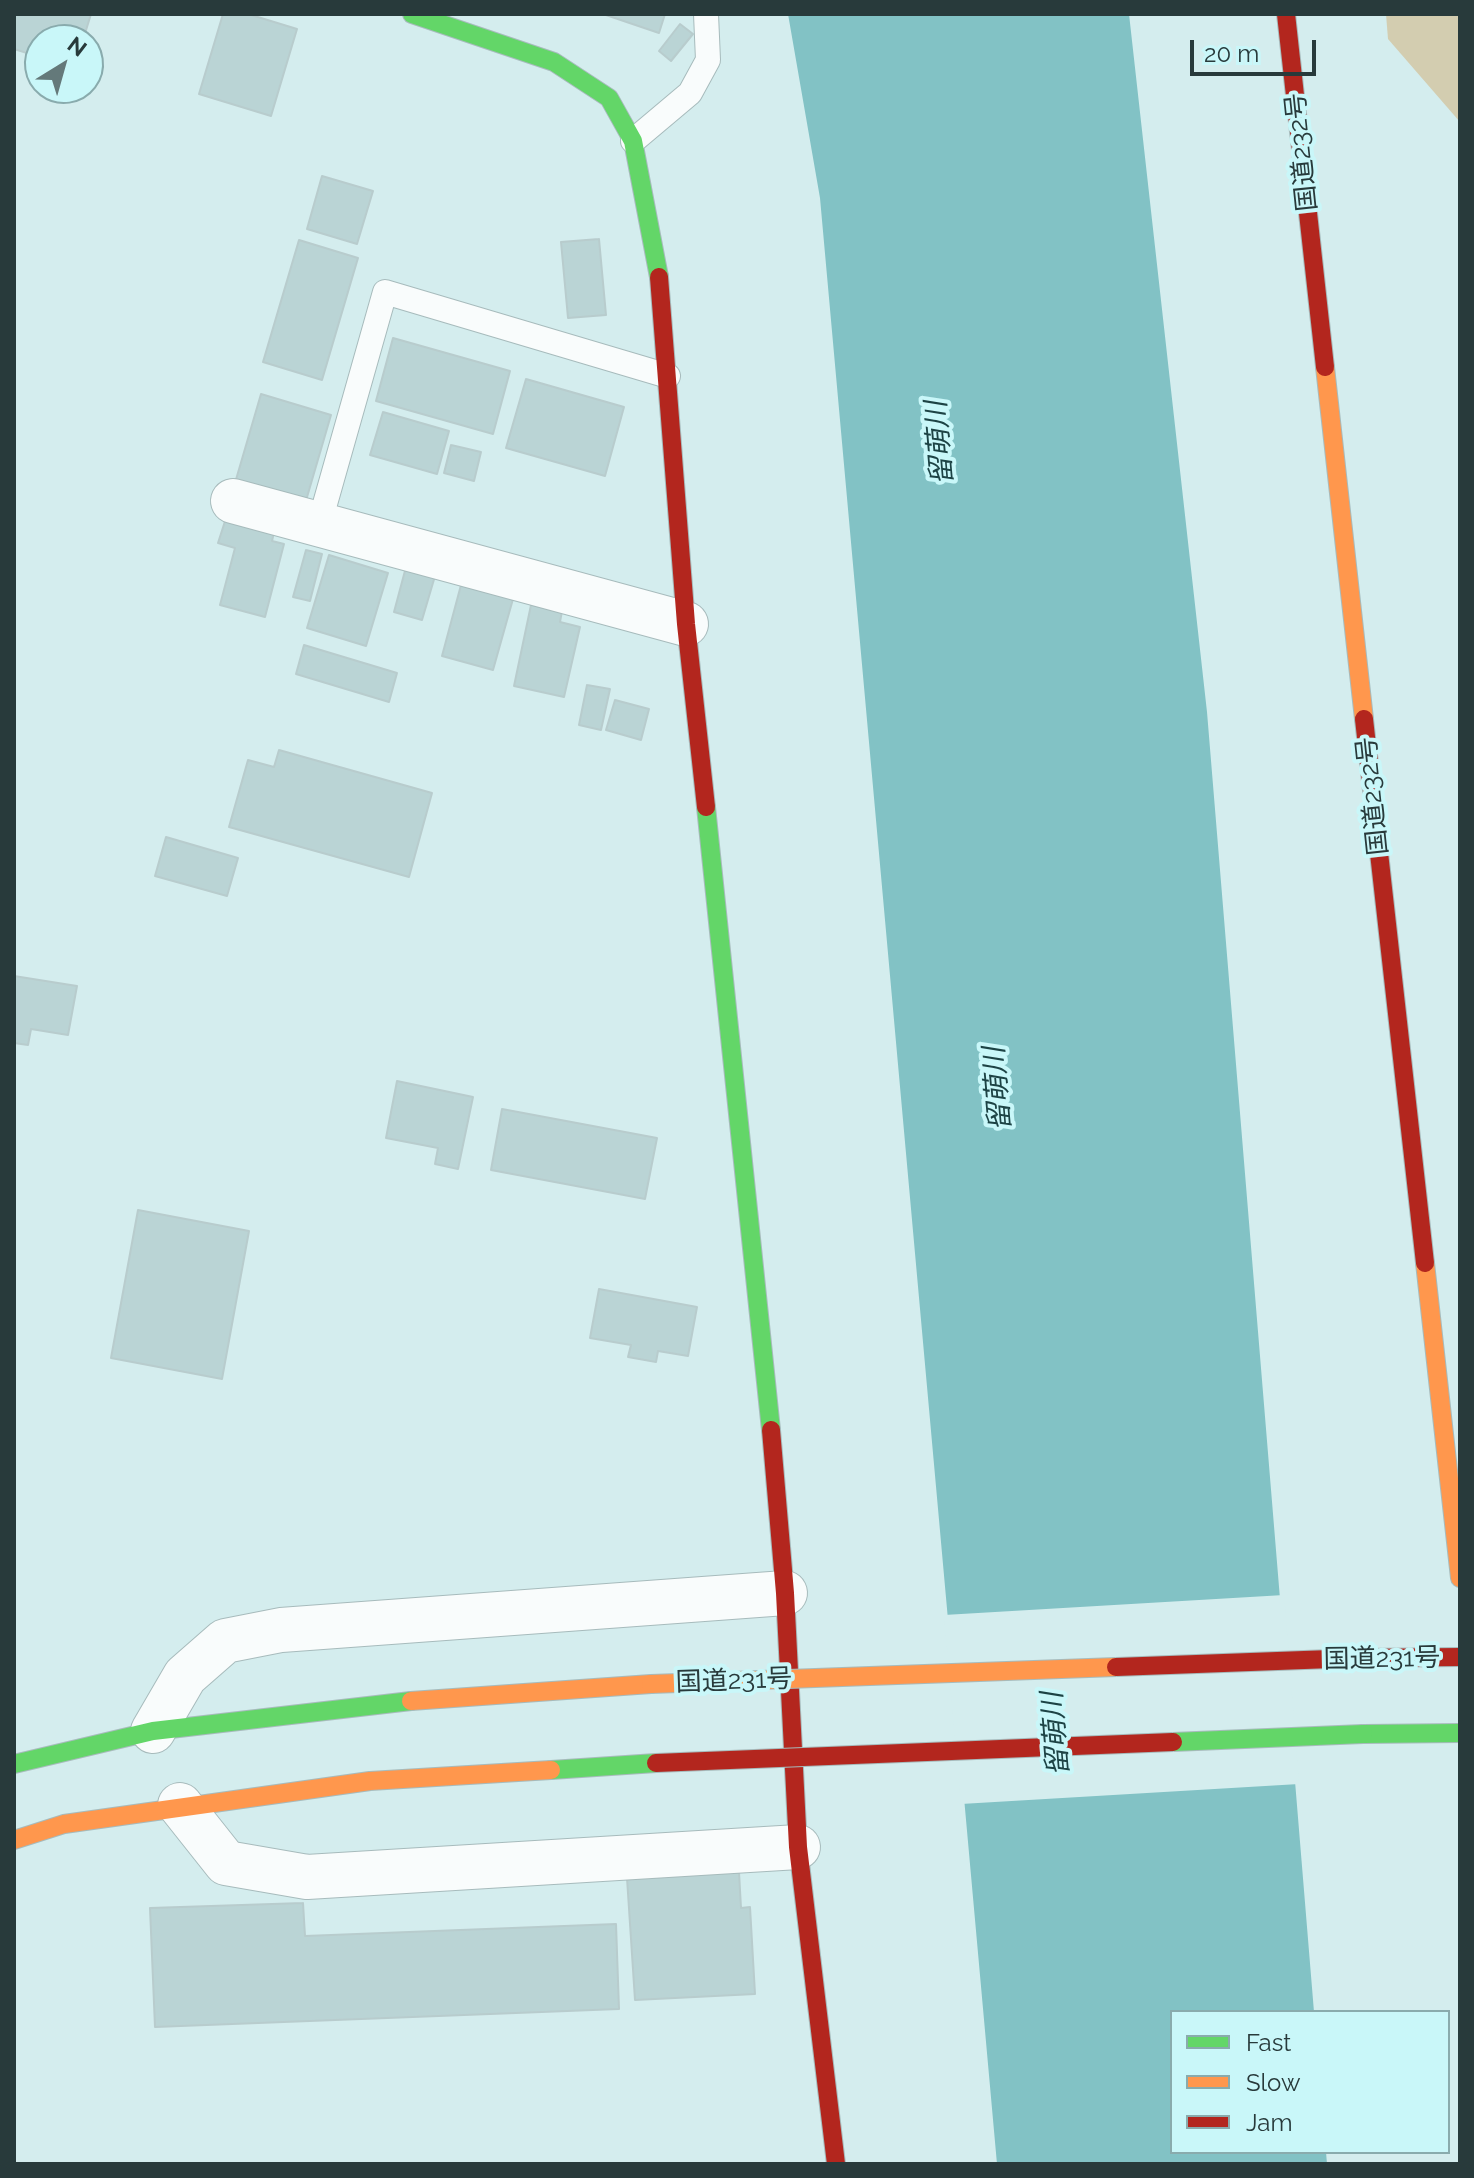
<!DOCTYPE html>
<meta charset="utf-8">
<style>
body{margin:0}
#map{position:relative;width:1474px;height:2178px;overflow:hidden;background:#d4edee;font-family:Raleway,sans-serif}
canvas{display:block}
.frame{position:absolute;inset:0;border:16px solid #283a3b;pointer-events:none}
.legend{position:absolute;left:1170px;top:2010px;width:280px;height:144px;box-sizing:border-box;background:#c9f7f9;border:2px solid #89abad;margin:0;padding:10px 14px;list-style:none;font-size:24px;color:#283a3b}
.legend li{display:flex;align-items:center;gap:16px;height:40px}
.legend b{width:40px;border:2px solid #89abad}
.north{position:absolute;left:24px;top:24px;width:80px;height:80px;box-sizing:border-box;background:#c9f7f9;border:2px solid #89abad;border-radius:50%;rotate:37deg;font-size:22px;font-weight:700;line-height:32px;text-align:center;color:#283a3b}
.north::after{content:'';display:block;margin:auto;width:28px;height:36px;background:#64797a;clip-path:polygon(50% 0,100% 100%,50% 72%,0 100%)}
.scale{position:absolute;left:1190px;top:40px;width:126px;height:36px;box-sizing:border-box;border:4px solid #283a3b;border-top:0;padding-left:10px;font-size:24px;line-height:28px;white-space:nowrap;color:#283a3b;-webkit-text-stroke:6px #c9f7f9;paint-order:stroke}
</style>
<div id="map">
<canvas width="1474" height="2178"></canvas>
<div class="frame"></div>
<ul class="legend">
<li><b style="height:10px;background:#63d668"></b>Fast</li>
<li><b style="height:10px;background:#ff974d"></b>Slow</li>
<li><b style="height:10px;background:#b3261e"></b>Jam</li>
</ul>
<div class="north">N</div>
<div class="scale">20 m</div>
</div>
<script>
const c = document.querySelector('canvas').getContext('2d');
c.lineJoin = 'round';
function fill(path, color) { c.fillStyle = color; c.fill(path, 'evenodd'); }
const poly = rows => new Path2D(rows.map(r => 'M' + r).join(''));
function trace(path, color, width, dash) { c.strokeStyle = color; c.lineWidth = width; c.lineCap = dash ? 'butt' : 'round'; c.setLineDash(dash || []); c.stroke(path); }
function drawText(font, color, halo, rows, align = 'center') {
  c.font = font + ' Raleway,"Noto Sans JP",sans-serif'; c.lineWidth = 8; c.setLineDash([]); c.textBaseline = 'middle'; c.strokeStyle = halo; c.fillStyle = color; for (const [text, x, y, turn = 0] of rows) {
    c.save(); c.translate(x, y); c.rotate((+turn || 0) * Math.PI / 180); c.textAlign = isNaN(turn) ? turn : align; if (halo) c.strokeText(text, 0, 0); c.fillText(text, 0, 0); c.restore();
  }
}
const forest = poly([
 [1386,14,1460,14,1460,122,1388,39]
]);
const water = poly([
 [788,14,1129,14,1207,712,1314,2012,1172,2012,1172,2152,1326,2152,1327,2164,997,2164,820,198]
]);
const pier = poly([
 [1284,1595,1299,1784,961,1804,944,1615]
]);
const building = poly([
 [14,14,91,14,83,40,40,40,40,57,14,49,14,14],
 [223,14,248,14,297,29,271,116,199,94,223,14],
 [603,14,665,14,659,33,603,14],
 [680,24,693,34,671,61,659,51,680,24],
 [322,176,373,191,357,244,307,229,322,176],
 [599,239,606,315,568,318,561,242,599,239],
 [299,240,358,258,322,380,263,362,299,240],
 [393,338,510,371,493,434,376,401,393,338],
 [526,379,624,407,605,476,506,448,526,379],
 [261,394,331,415,305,504,235,483,261,394],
 [383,412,449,431,437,474,370,455,383,412],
 [451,445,481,452,474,481,444,473,451,445],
 [227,515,275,528,272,541,284,544,265,617,220,605,235,548,218,543,227,515],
 [306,550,322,554,310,601,293,597,306,550],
 [329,555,388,573,366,646,307,628,329,555],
 [406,567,435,576,422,620,394,612,406,567],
 [461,585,513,599,493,670,442,656,461,585],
 [531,605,562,611,560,622,580,627,564,697,514,686,531,605],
 [304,645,397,673,389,702,296,674,304,645],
 [587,685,610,689,601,730,579,725,587,685],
 [615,700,649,709,641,740,606,730,615,700],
 [279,750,432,793,409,877,229,827,248,760,274,767,279,750],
 [166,837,238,858,227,896,155,876,166,837],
 [14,976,77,986,68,1035,31,1029,28,1045,14,1043,14,976],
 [397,1081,473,1097,458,1169,435,1164,438,1148,386,1138,397,1081],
 [502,1109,657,1138,645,1199,491,1170,502,1109],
 [138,1210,249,1231,222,1379,111,1358,138,1210],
 [599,1289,697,1307,688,1356,658,1351,656,1362,628,1357,631,1345,590,1338,599,1289],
 [739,1872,741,1908,750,1907,755,1994,635,2000,627,1878,739,1872],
 [303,1903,305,1936,616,1924,619,2009,155,2027,150,1908,303,1903]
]);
const lane = poly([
 [633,141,690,93,708,60,706,14],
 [319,525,385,292,668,376]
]);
const street = poly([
 [233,501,686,624],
 [153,1731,185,1676,225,1641,281,1630,785,1593],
 [180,1805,226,1863,307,1877,798,1847]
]);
const fast = poly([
 [412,14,554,62,609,98,633,141,659,277],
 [706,807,771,1430],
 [1363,1734,1460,1733],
 [14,1764,153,1731,411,1701],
 [551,1770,656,1763]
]);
const slow = poly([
 [1325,367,1364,719],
 [1425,1263,1460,1578],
 [411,1701,651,1684],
 [14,1840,64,1824,370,1781,551,1770]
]);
const jam = poly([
 [1286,14,1325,367],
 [659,277,686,624,706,807],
 [1364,719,1425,1263],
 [771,1430,785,1593,798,1847,836,2164],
 [1358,1658,1460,1657]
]);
const fastBridge = poly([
 [1173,1742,1363,1734]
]);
const slowBridge = poly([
 [651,1684,1116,1667]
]);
const jamBridge = poly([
 [1116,1667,1358,1658],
 [656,1763,1173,1742]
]);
const streetNames = [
 ["国道232号",1302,152,-96],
 ["国道232号",1373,796,-96],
 ["国道231号",1382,1659,-1],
 ["国道231号",734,1681,-2]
];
const waterNames = [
 ["留萌川",940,443,-95],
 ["留萌川",998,1089,-95],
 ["留萌川",1056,1734,-95]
];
fill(forest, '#d3cdb0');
fill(water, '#82c2c5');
fill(pier, '#d4edee');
fill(building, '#bad4d5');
trace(building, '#b8cccd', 2);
trace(lane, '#a7bbbc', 26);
trace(street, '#a7bbbc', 46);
trace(fast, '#a7bbbc', 20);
trace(slow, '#a7bbbc', 20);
trace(jam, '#a7bbbc', 20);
trace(lane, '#f9fcfc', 24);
trace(street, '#f9fcfc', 44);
trace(fast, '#63d668', 18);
trace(slow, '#ff974d', 18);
trace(jam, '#b3261e', 18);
trace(fastBridge, '#a7bbbc', 20, []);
trace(slowBridge, '#a7bbbc', 20, []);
trace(jamBridge, '#a7bbbc', 20, []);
trace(fastBridge, '#63d668', 18);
trace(slowBridge, '#ff974d', 18);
trace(jamBridge, '#b3261e', 18);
drawText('26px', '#283a3b', '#c9f7f9', streetNames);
drawText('italic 28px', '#1d4345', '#c9f7f9', waterNames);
</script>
